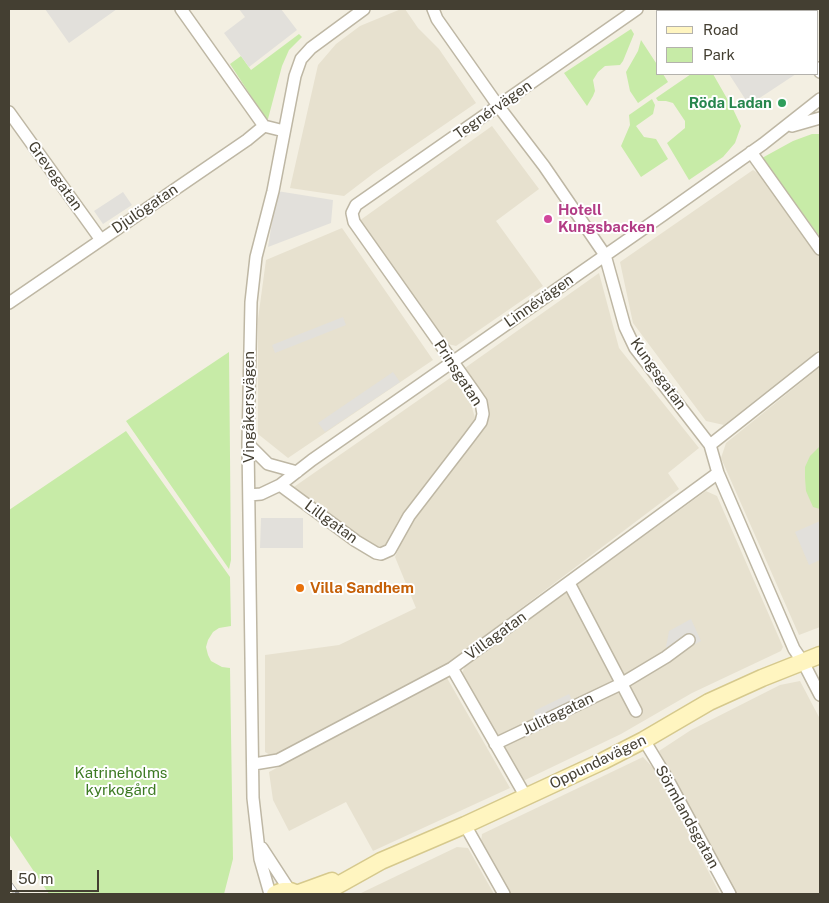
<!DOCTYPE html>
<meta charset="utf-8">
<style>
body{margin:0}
#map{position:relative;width:829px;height:903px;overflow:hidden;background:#f3efe2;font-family:"Public Sans",sans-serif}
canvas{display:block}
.frame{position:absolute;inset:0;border:10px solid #443f32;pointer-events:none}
.legend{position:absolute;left:656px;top:10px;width:162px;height:65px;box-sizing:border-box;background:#fff;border:1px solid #b4b2ad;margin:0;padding:6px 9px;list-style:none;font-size:15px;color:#443f32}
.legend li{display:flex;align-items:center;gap:10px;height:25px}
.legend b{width:25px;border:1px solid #b4b2ad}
.scale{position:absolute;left:10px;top:870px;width:89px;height:22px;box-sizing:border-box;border:2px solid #443f32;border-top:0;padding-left:6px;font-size:15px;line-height:18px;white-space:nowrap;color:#443f32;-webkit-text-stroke:4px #fff;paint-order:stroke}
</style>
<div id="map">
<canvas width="829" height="903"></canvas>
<div class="frame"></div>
<ul class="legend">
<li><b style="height:6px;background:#fff5c0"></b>Road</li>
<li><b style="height:14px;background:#c7eba7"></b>Park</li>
</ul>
<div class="scale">50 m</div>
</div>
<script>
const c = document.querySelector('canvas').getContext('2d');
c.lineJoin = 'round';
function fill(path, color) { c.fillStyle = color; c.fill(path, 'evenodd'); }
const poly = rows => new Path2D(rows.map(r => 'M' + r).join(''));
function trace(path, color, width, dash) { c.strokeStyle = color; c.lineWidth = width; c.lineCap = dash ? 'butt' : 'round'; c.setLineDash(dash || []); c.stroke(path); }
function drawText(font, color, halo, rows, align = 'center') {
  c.font = font + ' "Public Sans",sans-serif'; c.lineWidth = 4; c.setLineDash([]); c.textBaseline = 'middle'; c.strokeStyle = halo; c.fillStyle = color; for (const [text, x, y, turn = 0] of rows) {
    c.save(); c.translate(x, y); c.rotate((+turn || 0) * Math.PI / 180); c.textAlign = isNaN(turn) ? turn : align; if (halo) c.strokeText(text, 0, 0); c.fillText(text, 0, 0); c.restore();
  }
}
const residential = poly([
 [401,9,405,9,418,28,439,49,476,103,374,173,344,196,290,188,318,65,336,44,360,26],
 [492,126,539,189,496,221,543,286,456,346,448,344,359,221],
 [753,170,764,177,820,255,820,349,724,425,706,421,633,323,620,262],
 [342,228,433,360,288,458,258,434,258,319,266,260],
 [599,273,619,348,699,448,668,473,679,489,446,665,272,756,265,752,265,655,339,645,416,608,395,557,406,531,485,425,462,370],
 [820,367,820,627,799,635,721,458,726,443],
 [453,376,470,401,476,421,398,521,386,547,373,548,291,489],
 [706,491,717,496,783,647,781,651,692,693,621,734,523,781,461,676,465,666],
 [447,678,510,788,373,851,346,802,289,831,273,800,269,772],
 [800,681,820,719,820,894,735,894,659,751,691,730,780,685],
 [643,757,656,771,720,894,510,894,481,842,482,834],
 [457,847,468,848,494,894,359,894]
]);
const green = poly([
 [631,29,634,34,623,61,620,65,605,66,598,72,593,80,595,91,593,96,587,106,564,73],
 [299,34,302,37,289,50,282,66,268,119,266,119,230,64,241,56,251,70],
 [641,40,658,66,658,74,663,74,668,82,638,103,630,91,626,72,638,51],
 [691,74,713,74,733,109,741,126,735,143,723,157,689,180,667,143,685,128,685,121,673,103,666,101,658,101,656,98],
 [652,99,655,105,653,114,636,126,644,137,656,139,668,159,641,177,621,146,630,125,629,115],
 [812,134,820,134,820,237,762,158,793,141],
 [229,352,231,560,229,569,126,421],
 [126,431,230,577,231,626,219,628,213,632,208,640,206,647,208,655,211,661,222,667,230,668,233,859,224,894,49,894,9,834,9,510],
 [820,446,820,509,813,507,806,491,805,478,805,467,810,456]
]);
const parking = poly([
 [45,9,117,9,69,43],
 [239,9,281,9,297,30,249,67,224,33,245,17],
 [729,74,796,74,749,105],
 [277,191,333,200,331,223,268,247],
 [123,192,132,205,103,224,94,211],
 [343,317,346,325,275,353,272,345],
 [393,372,400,382,325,432,318,423],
 [261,518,303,518,303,548,260,548],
 [820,521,820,560,809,565,795,532],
 [691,619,701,641,671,657,666,647,669,631],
 [569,694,573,702,538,720,534,711]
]);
const minor = poly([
 [181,9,264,126],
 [433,9,437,19,499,107,544,166,605,255,625,327,635,348,710,445,718,473,794,649,803,662,820,695],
 [780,9,782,11],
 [818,68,820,72],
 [9,112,101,240],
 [792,126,820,118],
 [751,152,820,249],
 [9,303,247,140,264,126,284,131],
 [248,444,268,464,297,472],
 [710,445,820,358],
 [280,485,356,541,376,553,381,554,390,550,409,516,469,438,481,422,483,414,481,402,472,389,354,222,352,213,356,205,637,9],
 [249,495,261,494,280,485,312,460,663,215,763,144,820,99],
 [569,583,636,711],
 [452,668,526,797],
 [644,740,667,778,730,894],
 [495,744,621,684,666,657,689,640],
 [254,764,278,760,452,668,718,473],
 [465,825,504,894],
 [262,848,290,891],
 [270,894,260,859,253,798,248,444,251,302,256,257,273,191,295,76,301,59,311,48,364,9]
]);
const secondary = poly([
 [296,893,299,893,332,881],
 [275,894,283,891,290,891,298,894],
 [322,894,381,861,465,825,603,761,644,740,709,702,762,678,820,655]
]);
const rail = poly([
 [9,883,17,894]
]);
const markers = [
 [782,103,5,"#2e9e5b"],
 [548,219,5,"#d1479c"],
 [300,588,5,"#e8710a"]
];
const leisureNames = [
 ["Röda Ladan",772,103]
];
const streetNames = [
 ["Tegnérvägen",493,110,-35],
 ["Grevegatan",55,176,54],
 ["Djulögatan",145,209,-34],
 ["Linnévägen",539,301,-35],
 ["Prinsgatan",458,373,57],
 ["Kungsgatan",658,374,54],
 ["Vingåkersvägen",249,407,-90],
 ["Lillgatan",331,522,36],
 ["Villagatan",496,636,-36],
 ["Julitagatan",558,714,-26],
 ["Oppundavägen",598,762,-26],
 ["Sörmlandsgatan",687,817,61]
];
const hotelNames = [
 ["Hotell",558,210],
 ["Kungsbacken",558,227]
];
const foodNames = [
 ["Villa Sandhem",310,588]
];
const parkNames = [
 ["Katrineholms",121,773],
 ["kyrkogård",121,790]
];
fill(residential, '#e7e1cf');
fill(green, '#c7eba7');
fill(parking, '#e2e0db');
trace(minor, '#beb7a4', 14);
trace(secondary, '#d6c98d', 19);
trace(minor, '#fff', 11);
trace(secondary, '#fff5c0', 16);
trace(rail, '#939393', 5.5);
trace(rail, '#fff', 4, [11]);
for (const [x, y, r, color] of markers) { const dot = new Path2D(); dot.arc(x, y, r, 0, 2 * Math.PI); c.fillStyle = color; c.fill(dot); trace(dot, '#fff', 2); }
drawText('bold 15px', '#27864d', '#fff', leisureNames, 'right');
drawText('15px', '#443f32', '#fff', streetNames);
drawText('bold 15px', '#b23c85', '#fff', hotelNames, 'left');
drawText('bold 15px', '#c56008', '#fff', foodNames, 'left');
drawText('15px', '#3c7a22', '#fff', parkNames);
</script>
